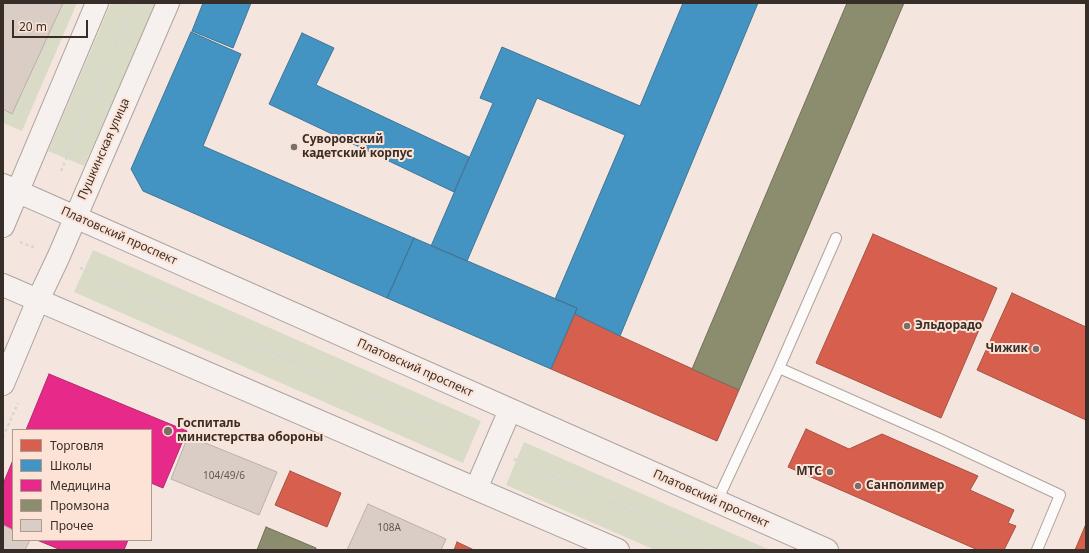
<!DOCTYPE html>
<meta charset="utf-8">
<style>
body{margin:0}
#map{position:relative;width:1089px;height:553px;overflow:hidden;background:#f4e6de;font-family:"Noto Sans",sans-serif}
canvas{display:block}
.frame{position:absolute;inset:0;border:4px solid #372e29;pointer-events:none}
.legend{position:absolute;left:12px;top:429px;width:140px;height:112px;box-sizing:border-box;background:#fce3d6;border:1px solid #ad9b91;margin:0;padding:5px 7px;list-style:none;font-size:12px;color:#372e29}
.legend li{display:flex;align-items:center;gap:8px;height:20px}
.legend b{width:20px;border:1px solid #ad9b91}
.scale{position:absolute;left:12px;top:20px;width:76px;height:18px;box-sizing:border-box;border:2px solid #372e29;border-top:0;padding-left:5px;font-size:12px;line-height:14px;white-space:nowrap;color:#372e29;-webkit-text-stroke:3px #fce3d6;paint-order:stroke}
</style>
<div id="map">
<canvas width="1089" height="553"></canvas>
<div class="frame"></div>
<ul class="legend">
<li><b style="height:11px;background:#d6604d"></b>Торговля</li>
<li><b style="height:11px;background:#4393c3"></b>Школы</li>
<li><b style="height:11px;background:#e7298a"></b>Медицина</li>
<li><b style="height:11px;background:#8c8c6e"></b>Промзона</li>
<li><b style="height:11px;background:#dacdc6"></b>Прочее</li>
</ul>
<div class="scale">20 m</div>
</div>
<script>
const c = document.querySelector('canvas').getContext('2d');
c.lineJoin = 'round';
function fill(path, color) { c.fillStyle = color; c.fill(path, 'evenodd'); }
const poly = rows => new Path2D(rows.map(r => 'M' + r).join(''));
function trace(path, color, width, dash) { c.strokeStyle = color; c.lineWidth = width; c.lineCap = dash ? 'butt' : 'round'; c.setLineDash(dash || []); c.stroke(path); }
function drawText(font, color, halo, rows, align = 'center') {
  c.font = font + ' "Noto Sans",sans-serif'; c.lineWidth = 4; c.setLineDash([]); c.textBaseline = 'middle'; c.strokeStyle = halo; c.fillStyle = color; for (const [text, x, y, turn = 0] of rows) {
    c.save(); c.translate(x, y); c.rotate((+turn || 0) * Math.PI / 180); c.textAlign = isNaN(turn) ? turn : align; if (halo) c.strokeText(text, 0, 0); c.fillText(text, 0, 0); c.restore();
  }
}
const green = poly([
 [3,3,77,3,22,131,3,123],
 [111,3,156,3,84,166,48,151],
 [93,250,481,421,463,463,74,292],
 [524,442,770,550,655,550,506,485]
]);
const shops = poly([
 [873,234,997,288,941,418,816,363,873,234],
 [1012,293,1086,327,1086,420,977,370,1012,293],
 [575,314,620,336,739,390,717,441,551,369,575,314],
 [806,429,849,449,882,434,978,476,970,490,1014,510,1008,523,1016,526,1004,550,978,550,788,467,806,429],
 [290,471,341,493,327,527,275,505,290,471],
 [1086,524,1086,550,1075,550,1086,524],
 [457,542,474,550,454,550,457,542]
]);
const schools = poly([
 [203,3,251,3,233,48,192,31,203,3],
 [683,3,758,3,620,336,575,314,577,308,555,299,625,135,537,98,467,261,431,246,493,103,480,98,502,47,640,106,683,3],
 [191,32,241,54,203,146,414,238,387,298,143,191,131,169,191,32],
 [302,33,334,48,316,85,469,157,454,192,269,104,302,33],
 [414,238,577,308,551,369,387,298,414,238]
]);
const health = poly([
 [49,374,187,431,163,488,151,483,151,430,26,430,49,374],
 [13,460,13,530,3,525,3,484,13,460],
 [37,540,128,540,124,550,61,550,37,540]
]);
const industry = poly([
 [847,3,904,3,739,390,692,369,847,3],
 [266,527,316,548,316,550,257,550,266,527]
]);
const building = poly([
 [3,3,63,3,12,114,3,109,3,3],
 [188,436,277,472,259,515,171,479,188,436],
 [368,504,446,539,441,550,347,550,368,504],
 [3,525,13,530,13,540,30,540,25,550,3,550,3,525]
]);
const path = poly([
 [61,171,134,3],
 [20,242,36,248],
 [80,268,471,440],
 [3,437,18,403],
 [514,459,721,550]
]);
const lane = poly([
 [779,368,836,238],
 [717,501,779,368,940,439,1060,495,1037,550]
]);
const secondary = poly([
 [3,185,827,550],
 [3,226,97,3],
 [3,285,618,550],
 [3,384,38,300,58,258,168,3],
 [476,489,510,410]
]);
const markers = [
 [294,147,4,"#796e68"],
 [907,326,4,"#796e68"],
 [1036,349,4,"#796e68"],
 [168,431,5,"#796e68"],
 [830,472,4,"#796e68"],
 [858,486,4,"#796e68"]
];
const numberNames = [
 ["104/49/6",224,476],
 ["108А",389,528]
];
const poiNames = [
 ["Суворовский",302,140],
 ["кадетский корпус",302,154],
 ["Эльдорадо",915,326],
 ["Чижик",1028,349,"right"],
 ["Госпиталь",177,424],
 ["министерства обороны",177,438],
 ["МТС",822,472,"right"],
 ["Санполимер",866,486]
];
const streetNames = [
 ["Пушкинская улица",104,149,-66],
 ["Платовский проспект",119,236,24],
 ["Платовский проспект",415,368,24],
 ["Платовский проспект",711,499,24]
];
fill(green, '#d9dbc7');
fill(shops, '#d6604d');
trace(shops, '#a65142', 1);
fill(schools, '#4393c3');
trace(schools, '#3f7595', 1);
fill(health, '#e7298a');
trace(health, '#b22a6d', 1);
fill(industry, '#8c8c6e');
trace(industry, '#727059', 1);
fill(building, '#dacdc6');
trace(building, '#bab0aa', 1);
trace(lane, '#aea39d', 12);
trace(secondary, '#aea39d', 24);
trace(path, '#d9d5d2', 2.5, [3, 3]);
trace(lane, '#fdfbfa', 10);
trace(secondary, '#f6f0ee', 22);
for (const [x, y, r, color] of markers) { const dot = new Path2D(); dot.arc(x, y, r, 0, 2 * Math.PI); c.fillStyle = color; c.fill(dot); trace(dot, '#fce3d6', 1.5); }
drawText('10px', '#625853', null, numberNames);
drawText('bold 12px', '#372e29', '#fce3d6', poiNames, 'left');
drawText('12px', '#372e29', '#fce3d6', streetNames);
</script>
